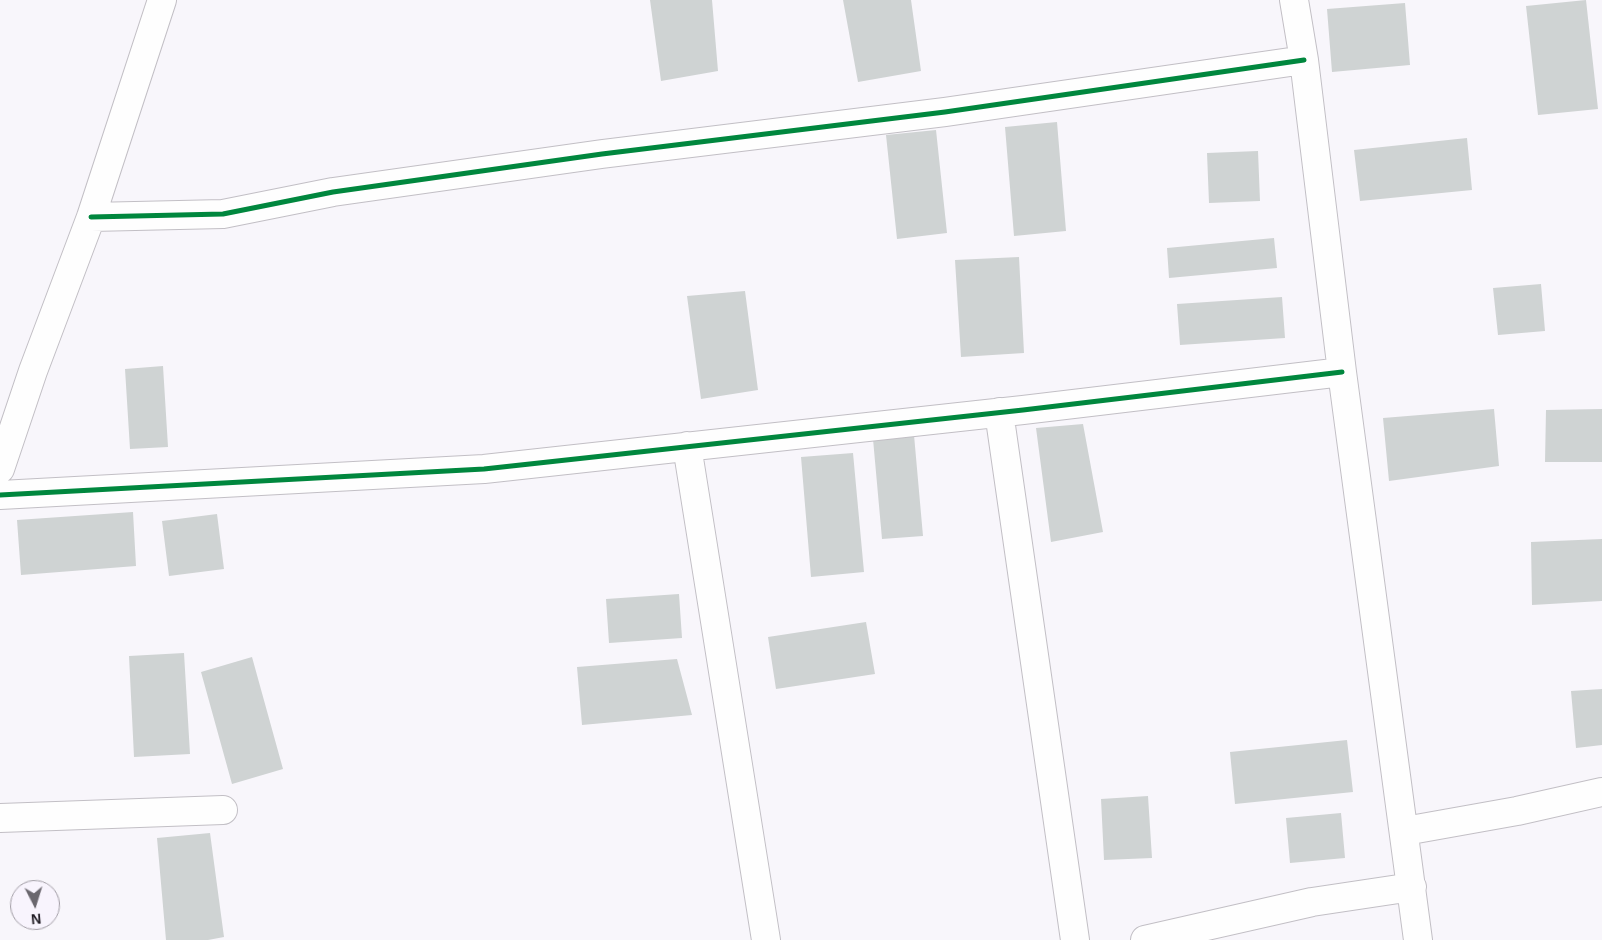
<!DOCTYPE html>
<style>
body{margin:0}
#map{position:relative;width:1602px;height:940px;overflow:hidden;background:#f8f6fb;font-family:Helvetica,sans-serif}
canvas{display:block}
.north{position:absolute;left:10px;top:880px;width:50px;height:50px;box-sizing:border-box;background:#f8f4fd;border:1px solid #a19da5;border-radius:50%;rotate:175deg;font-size:14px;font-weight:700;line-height:20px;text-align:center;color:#1e1a22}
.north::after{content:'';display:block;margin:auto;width:18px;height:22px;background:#6a676e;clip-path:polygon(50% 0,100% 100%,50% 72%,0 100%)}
</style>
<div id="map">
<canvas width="1602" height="940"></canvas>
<div class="north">N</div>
</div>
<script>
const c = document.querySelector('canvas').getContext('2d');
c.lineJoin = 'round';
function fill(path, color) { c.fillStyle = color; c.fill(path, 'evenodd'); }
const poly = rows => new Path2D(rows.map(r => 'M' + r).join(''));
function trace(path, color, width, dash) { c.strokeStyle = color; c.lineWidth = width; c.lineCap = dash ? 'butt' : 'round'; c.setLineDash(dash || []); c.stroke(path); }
const building = poly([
 [650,0,712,0,718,71,661,81],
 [843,0,911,0,921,71,858,82],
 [1586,0,1598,109,1538,115,1526,6],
 [1405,3,1410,65,1332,72,1327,9],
 [1057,122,1066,231,1014,236,1005,127],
 [936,130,947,233,897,239,886,135],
 [1467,138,1472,190,1360,201,1354,150],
 [1258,151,1260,201,1209,203,1207,153],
 [1274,238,1277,268,1169,278,1167,248],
 [1019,257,1024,353,961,357,955,260],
 [1541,284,1545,331,1498,335,1493,288],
 [745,291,758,390,701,399,687,296],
 [1282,297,1285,338,1180,345,1177,304],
 [163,366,168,447,130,449,125,369],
 [1494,409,1499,466,1389,481,1383,418],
 [1602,409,1602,462,1545,462,1546,410],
 [1083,424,1103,532,1051,542,1036,428],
 [914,435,923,536,882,539,873,439],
 [853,453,864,572,811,577,801,457],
 [133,512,136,566,21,575,17,520],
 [217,514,224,569,169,576,162,521],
 [1602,539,1602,601,1532,605,1531,542],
 [679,594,682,638,609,643,606,599],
 [866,622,875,674,776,689,768,637],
 [184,653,190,754,134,757,129,656],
 [252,657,283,769,232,784,201,672],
 [677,659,692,715,582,725,577,667],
 [1602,689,1602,745,1576,748,1571,691],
 [1347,740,1353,792,1235,804,1230,752],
 [1148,796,1152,858,1104,860,1101,799],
 [1341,813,1345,858,1290,863,1286,818],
 [210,833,224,937,208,940,166,940,157,838]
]);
const minor = poly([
 [1294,0,1304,60,1342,372,1418,940],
 [91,217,223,214,333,192,602,154,945,112,1304,60],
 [999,412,1075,940],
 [687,446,766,940],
 [0,469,33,371,91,217,162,0],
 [0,495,484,469,1023,410,1342,372],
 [0,818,223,810],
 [1405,831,1517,811,1602,792],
 [1145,940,1312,902,1412,887]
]);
const cycleway = poly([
 [91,217,223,214,333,192,602,154,945,112,1304,60],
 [0,495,484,469,1023,410,1342,372]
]);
fill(building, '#cfd3d3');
trace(minor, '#c2bfc5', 30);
trace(minor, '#fefefe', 28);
trace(cycleway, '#00873e', 5);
</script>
